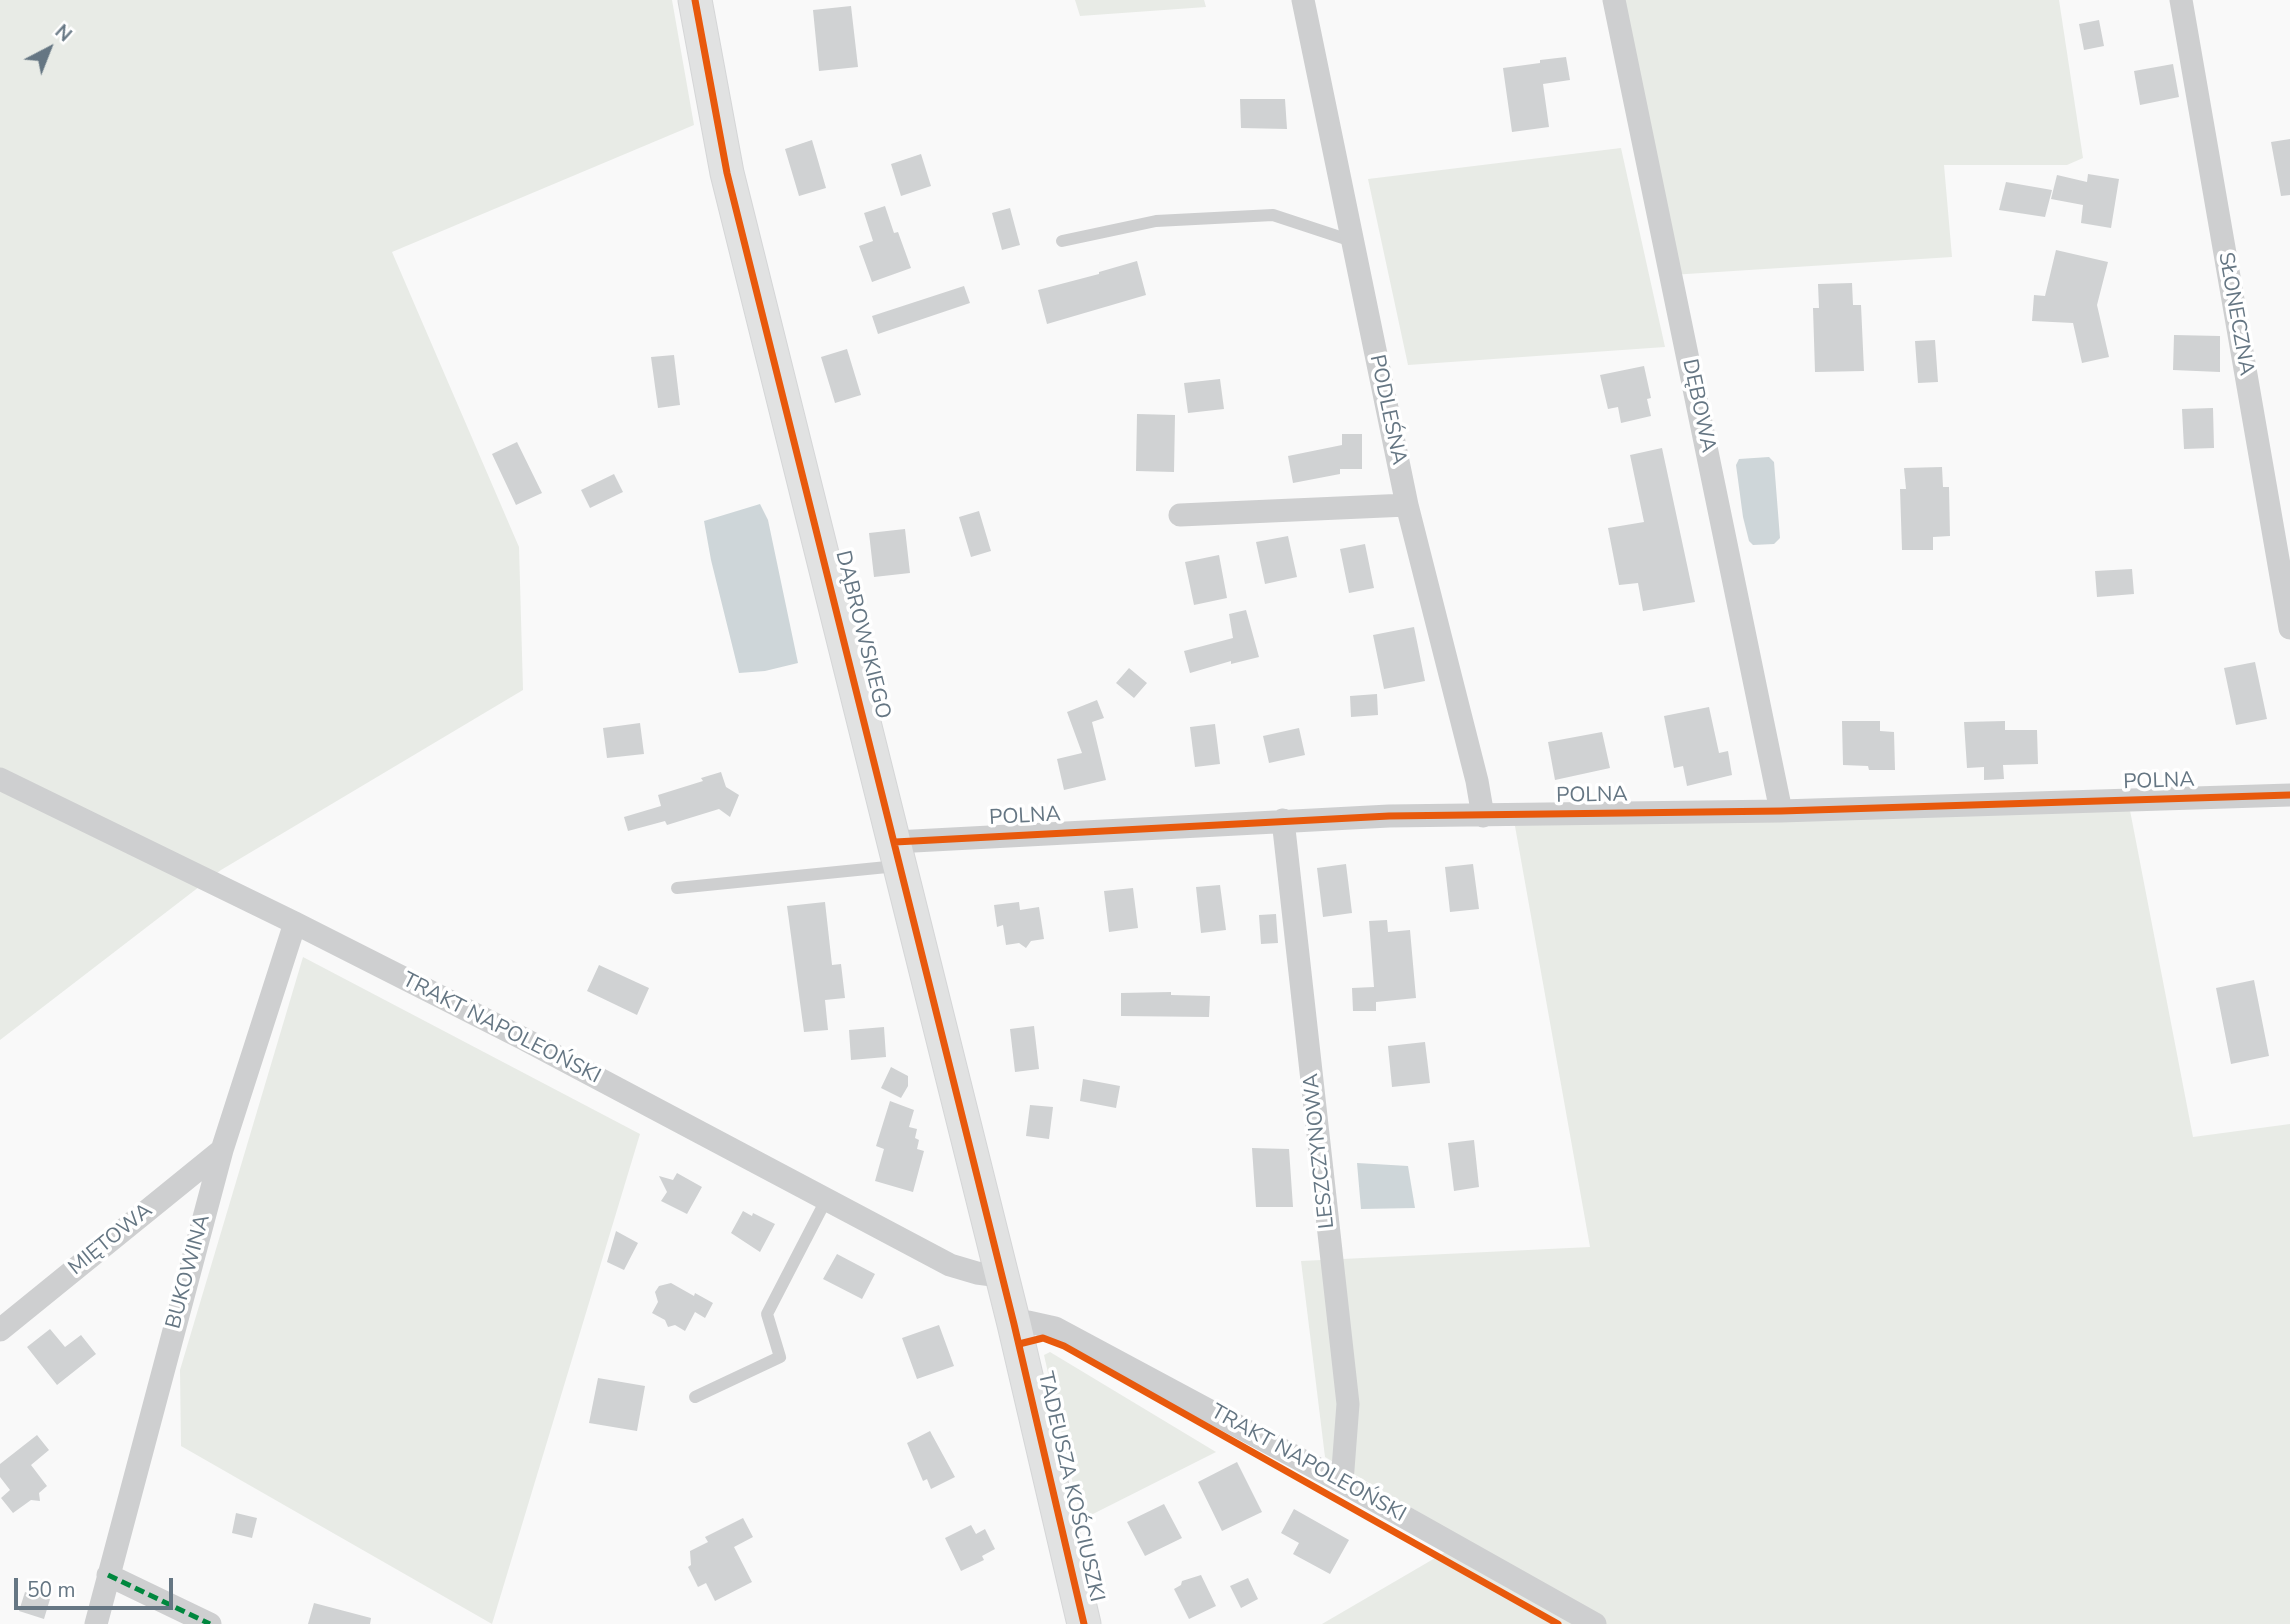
<!DOCTYPE html>
<meta charset="utf-8">
<style>
body{margin:0}
#map{position:relative;width:2290px;height:1624px;overflow:hidden;background:#f9f9f9;font-family:"Nunito Sans",sans-serif}
canvas{display:block}
.north{position:absolute;left:14px;top:14px;width:70px;height:70px;-webkit-text-stroke:5px #fff;paint-order:stroke;rotate:42deg;font-size:19px;font-weight:700;line-height:28px;text-align:center;color:#657683}
.north::after{content:'';display:block;margin:auto;width:24px;height:32px;background:#657683;clip-path:polygon(50% 0,100% 100%,50% 72%,0 100%)}
.scale{position:absolute;left:14px;top:1578px;width:159px;height:32px;box-sizing:border-box;border:4px solid #657683;border-top:0;padding-left:9px;font-size:21px;line-height:24px;white-space:nowrap;color:#657683;-webkit-text-stroke:5px #fff;paint-order:stroke}
</style>
<div id="map">
<canvas width="2290" height="1624"></canvas>
<div class="north">N</div>
<div class="scale">50 m</div>
</div>
<script>
const c = document.querySelector('canvas').getContext('2d');
c.lineJoin = 'round';
function fill(path, color) { c.fillStyle = color; c.fill(path, 'evenodd'); }
const poly = rows => new Path2D(rows.map(r => 'M' + r).join(''));
function trace(path, color, width, dash) { c.strokeStyle = color; c.lineWidth = width; c.lineCap = dash ? 'butt' : 'round'; c.setLineDash(dash || []); c.stroke(path); }
function drawText(font, color, halo, rows, align = 'center') {
  c.font = font + ' "Nunito Sans",sans-serif'; c.lineWidth = 7; c.setLineDash([]); c.textBaseline = 'middle'; c.strokeStyle = halo; c.fillStyle = color; for (const [text, x, y, turn = 0] of rows) {
    c.save(); c.translate(x, y); c.rotate((+turn || 0) * Math.PI / 180); c.textAlign = isNaN(turn) ? turn : align; if (halo) c.strokeText(text, 0, 0); c.fillText(text, 0, 0); c.restore();
  }
}
const green = poly([
 [0,0,672,0,694,125,392,252,519,547,523,690,221,870,0,1040],
 [1075,0,1204,0,1206,7,1080,16],
 [1623,0,2059,0,2083,158,2067,165,1944,165,1952,257,1671,275],
 [1621,148,1665,347,1408,365,1368,179],
 [2128,800,2193,1137,2290,1124,2290,1624,1322,1624,1466,1540,1325,1457,1301,1261,1590,1247,1513,815],
 [303,957,640,1134,492,1624,181,1446,180,1370],
 [1050,1352,1216,1452,1081,1520,1044,1355]
]);
const water = poly([
 [1769,457,1774,462,1780,538,1774,544,1753,545,1749,541,1743,517,1736,465,1739,459],
 [760,504,768,520,798,663,765,671,739,673,711,560,704,521],
 [1357,1163,1408,1166,1415,1208,1361,1209]
]);
const building = poly([
 [851,6,858,67,819,71,813,10],
 [2099,20,2104,46,2084,50,2079,24],
 [1566,57,1570,80,1543,84,1549,127,1512,132,1503,68,1540,63,1540,60],
 [2173,64,2179,97,2140,105,2134,71],
 [1240,99,1285,99,1287,129,1241,128],
 [2290,139,2290,195,2281,196,2271,142],
 [812,140,826,188,799,196,785,149],
 [921,154,931,186,901,196,891,164],
 [2088,174,2119,179,2111,228,2081,223,2083,205,2051,199,2057,175,2087,182],
 [2006,182,2052,190,2045,217,1999,210],
 [885,206,894,233,898,232,911,268,872,282,859,246,873,241,864,213],
 [1010,208,1020,245,1002,250,992,213],
 [2056,250,2108,262,2097,305,2109,357,2082,363,2073,323,2032,321,2034,295,2045,296],
 [1137,261,1146,295,1047,324,1038,290,1099,274,1099,272],
 [1852,283,1853,305,1861,305,1864,371,1815,372,1813,308,1819,308,1818,284],
 [964,286,970,303,878,334,872,316],
 [2174,335,2220,336,2220,372,2173,370],
 [1935,340,1938,382,1918,383,1915,341],
 [847,349,861,395,835,403,821,357],
 [674,355,680,405,658,408,651,357],
 [1644,366,1651,398,1647,399,1651,416,1621,423,1618,407,1608,409,1600,375],
 [1220,379,1224,409,1188,413,1184,383],
 [2213,408,2214,448,2184,449,2182,409],
 [1137,414,1175,415,1174,472,1136,471],
 [1342,434,1362,434,1362,469,1340,469,1340,474,1293,483,1288,456,1342,445],
 [517,442,542,493,516,505,492,454],
 [1662,448,1695,602,1643,611,1638,583,1619,585,1608,528,1644,522,1630,455],
 [1942,467,1943,487,1949,487,1950,536,1933,537,1933,550,1902,550,1900,489,1906,489,1904,468],
 [614,474,623,492,590,508,581,490],
 [979,511,991,551,971,557,959,517],
 [905,529,910,573,874,577,869,533],
 [1288,536,1297,577,1265,584,1256,542],
 [1365,544,1374,588,1349,593,1340,549],
 [1219,555,1227,598,1194,605,1185,562],
 [2132,569,2134,594,2097,597,2095,571],
 [1246,610,1259,657,1231,664,1231,661,1190,673,1184,651,1233,638,1229,614],
 [1414,627,1425,681,1384,689,1373,635],
 [2255,662,2267,719,2236,725,2224,668],
 [1129,668,1147,683,1134,698,1116,683],
 [1377,694,1378,715,1351,717,1350,696],
 [1097,700,1104,718,1092,722,1106,780,1064,790,1057,759,1082,753,1067,712],
 [1709,707,1719,753,1728,751,1732,775,1687,786,1683,766,1674,768,1664,716],
 [1842,721,1880,721,1880,731,1894,732,1895,770,1869,770,1868,766,1843,765],
 [2005,721,2005,730,2037,730,2038,764,2003,765,2004,779,1984,780,1984,767,1967,768,1964,722],
 [640,723,644,754,607,758,603,728],
 [1215,724,1220,764,1195,767,1190,727],
 [1299,728,1305,755,1269,763,1263,736],
 [1602,732,1610,768,1555,780,1548,742],
 [721,772,726,787,739,795,730,817,719,809,667,825,665,821,628,831,624,817,661,806,658,795,703,781,701,778],
 [1346,864,1352,913,1323,917,1317,868],
 [1473,864,1479,909,1450,912,1445,867],
 [1220,885,1226,930,1201,933,1196,887],
 [1133,888,1138,928,1109,932,1104,891],
 [825,902,832,965,841,964,845,998,825,1000,828,1030,804,1032,787,906],
 [1019,902,1020,910,1039,907,1044,939,1031,941,1026,948,1019,943,1006,945,1003,925,997,927,994,905],
 [1276,914,1278,943,1261,944,1259,915],
 [1387,920,1388,932,1410,930,1416,998,1376,1002,1376,1011,1353,1011,1352,988,1374,987,1369,921],
 [599,965,649,988,637,1015,587,991],
 [2254,980,2269,1056,2231,1064,2216,988],
 [1171,992,1171,995,1210,996,1209,1017,1121,1016,1121,993],
 [1034,1026,1039,1069,1015,1072,1010,1029],
 [884,1027,886,1057,851,1060,849,1030],
 [1425,1042,1430,1083,1392,1087,1388,1046],
 [891,1067,908,1076,908,1086,901,1098,881,1088],
 [1083,1079,1120,1086,1116,1108,1080,1101],
 [890,1101,914,1110,909,1127,917,1129,915,1138,919,1140,917,1149,924,1151,913,1192,875,1181,884,1149,876,1146],
 [1030,1105,1053,1107,1049,1139,1026,1136],
 [1474,1140,1479,1187,1454,1191,1448,1143],
 [1252,1148,1289,1149,1293,1207,1256,1207],
 [677,1173,702,1187,687,1214,661,1201,667,1192,659,1176,673,1180],
 [743,1211,752,1216,753,1213,775,1224,760,1252,731,1233],
 [616,1231,638,1243,624,1270,607,1262],
 [837,1254,875,1274,862,1299,823,1279],
 [671,1283,694,1296,695,1293,713,1303,705,1318,695,1312,685,1331,675,1325,668,1327,665,1320,652,1313,658,1302,655,1292,659,1286],
 [939,1325,954,1366,917,1379,902,1338],
 [50,1329,65,1347,81,1335,96,1354,57,1385,27,1347],
 [598,1378,645,1386,637,1431,589,1423],
 [930,1431,955,1477,931,1489,927,1479,923,1481,907,1443],
 [37,1435,49,1450,31,1465,47,1486,39,1493,40,1501,31,1500,13,1513,1,1498,10,1490,0,1477,0,1464],
 [1237,1462,1262,1512,1222,1531,1198,1482],
 [1164,1504,1182,1538,1145,1556,1127,1522],
 [1294,1509,1349,1540,1330,1574,1293,1554,1299,1543,1281,1533],
 [236,1513,257,1518,252,1538,232,1533],
 [743,1518,753,1537,734,1547,752,1582,715,1601,706,1583,698,1587,688,1567,691,1565,690,1551,708,1542,705,1537],
 [971,1525,976,1534,985,1529,995,1549,982,1556,984,1560,961,1571,945,1538],
 [1201,1575,1216,1606,1189,1619,1174,1589,1181,1585,1182,1581],
 [1248,1578,1258,1599,1241,1608,1230,1586],
 [25,1592,50,1599,44,1619,19,1611],
 [314,1603,371,1618,370,1624,308,1624]
]);
const lane = poly([
 [1062,241,1156,221,1273,215,1352,241],
 [677,888,897,866],
 [695,1397,780,1357,767,1314,826,1200]
]);
const street = poly([
 [1303,0,1407,505,1477,781,1483,816],
 [1614,0,1781,811],
 [2181,0,2290,628],
 [1180,515,1407,505],
 [0,779,295,923,522,1038,950,1265,977,1273,1000,1276],
 [1283,820,1348,1404,1342,1482],
 [895,842,1389,816,1781,811,2290,795],
 [1014,1324,1028,1322,1055,1328,1342,1482,1595,1624],
 [0,1330,222,1150],
 [108,1575,210,1624],
 [96,1624,222,1150,295,923]
]);
const secondary = poly([
 [695,0,727,173,1014,1324,1084,1624]
]);
const quiet = poly([
 [108,1575,210,1624]
]);
const cycleway = poly([
 [695,0,727,173,1014,1324,1084,1624],
 [895,842,1389,816,1781,811,2290,795],
 [1019,1344,1043,1338,1064,1346,1558,1624]
]);
const streetNames = [
 ["SŁONECZNA",2235,314,80],
 ["DĘBOWA",1698,406,78],
 ["PODLEŚNA",1387,410,78],
 ["DĄBROWSKIEGO",862,635,76],
 ["POLNA",2159,782,-2],
 ["POLNA",1592,796,-1],
 ["POLNA",1025,817,-3],
 ["TRAKT NAPOLEOŃSKI",501,1029,27],
 ["LESZCZYNOWA",1320,1151,-96],
 ["MIĘTOWA",111,1240,-39],
 ["BUKOWINA",189,1272,-75],
 ["TRAKT NAPOLEOŃSKI",1308,1464,29],
 ["TADEUSZA KOŚCIUSZKI",1070,1487,77]
];
fill(green, '#e8ebe6');
fill(water, '#ced6d9');
fill(building, '#d0d2d3');
trace(secondary, '#d5d6d7', 35);
trace(lane, '#cecfd0', 12);
trace(street, '#cecfd0', 23);
trace(secondary, '#e1e2e2', 33);
trace(quiet, '#00873e', 5, [10, 5]);
trace(cycleway, '#e8590c', 7);
drawText('21px', '#657683', '#fff', streetNames);
</script>
